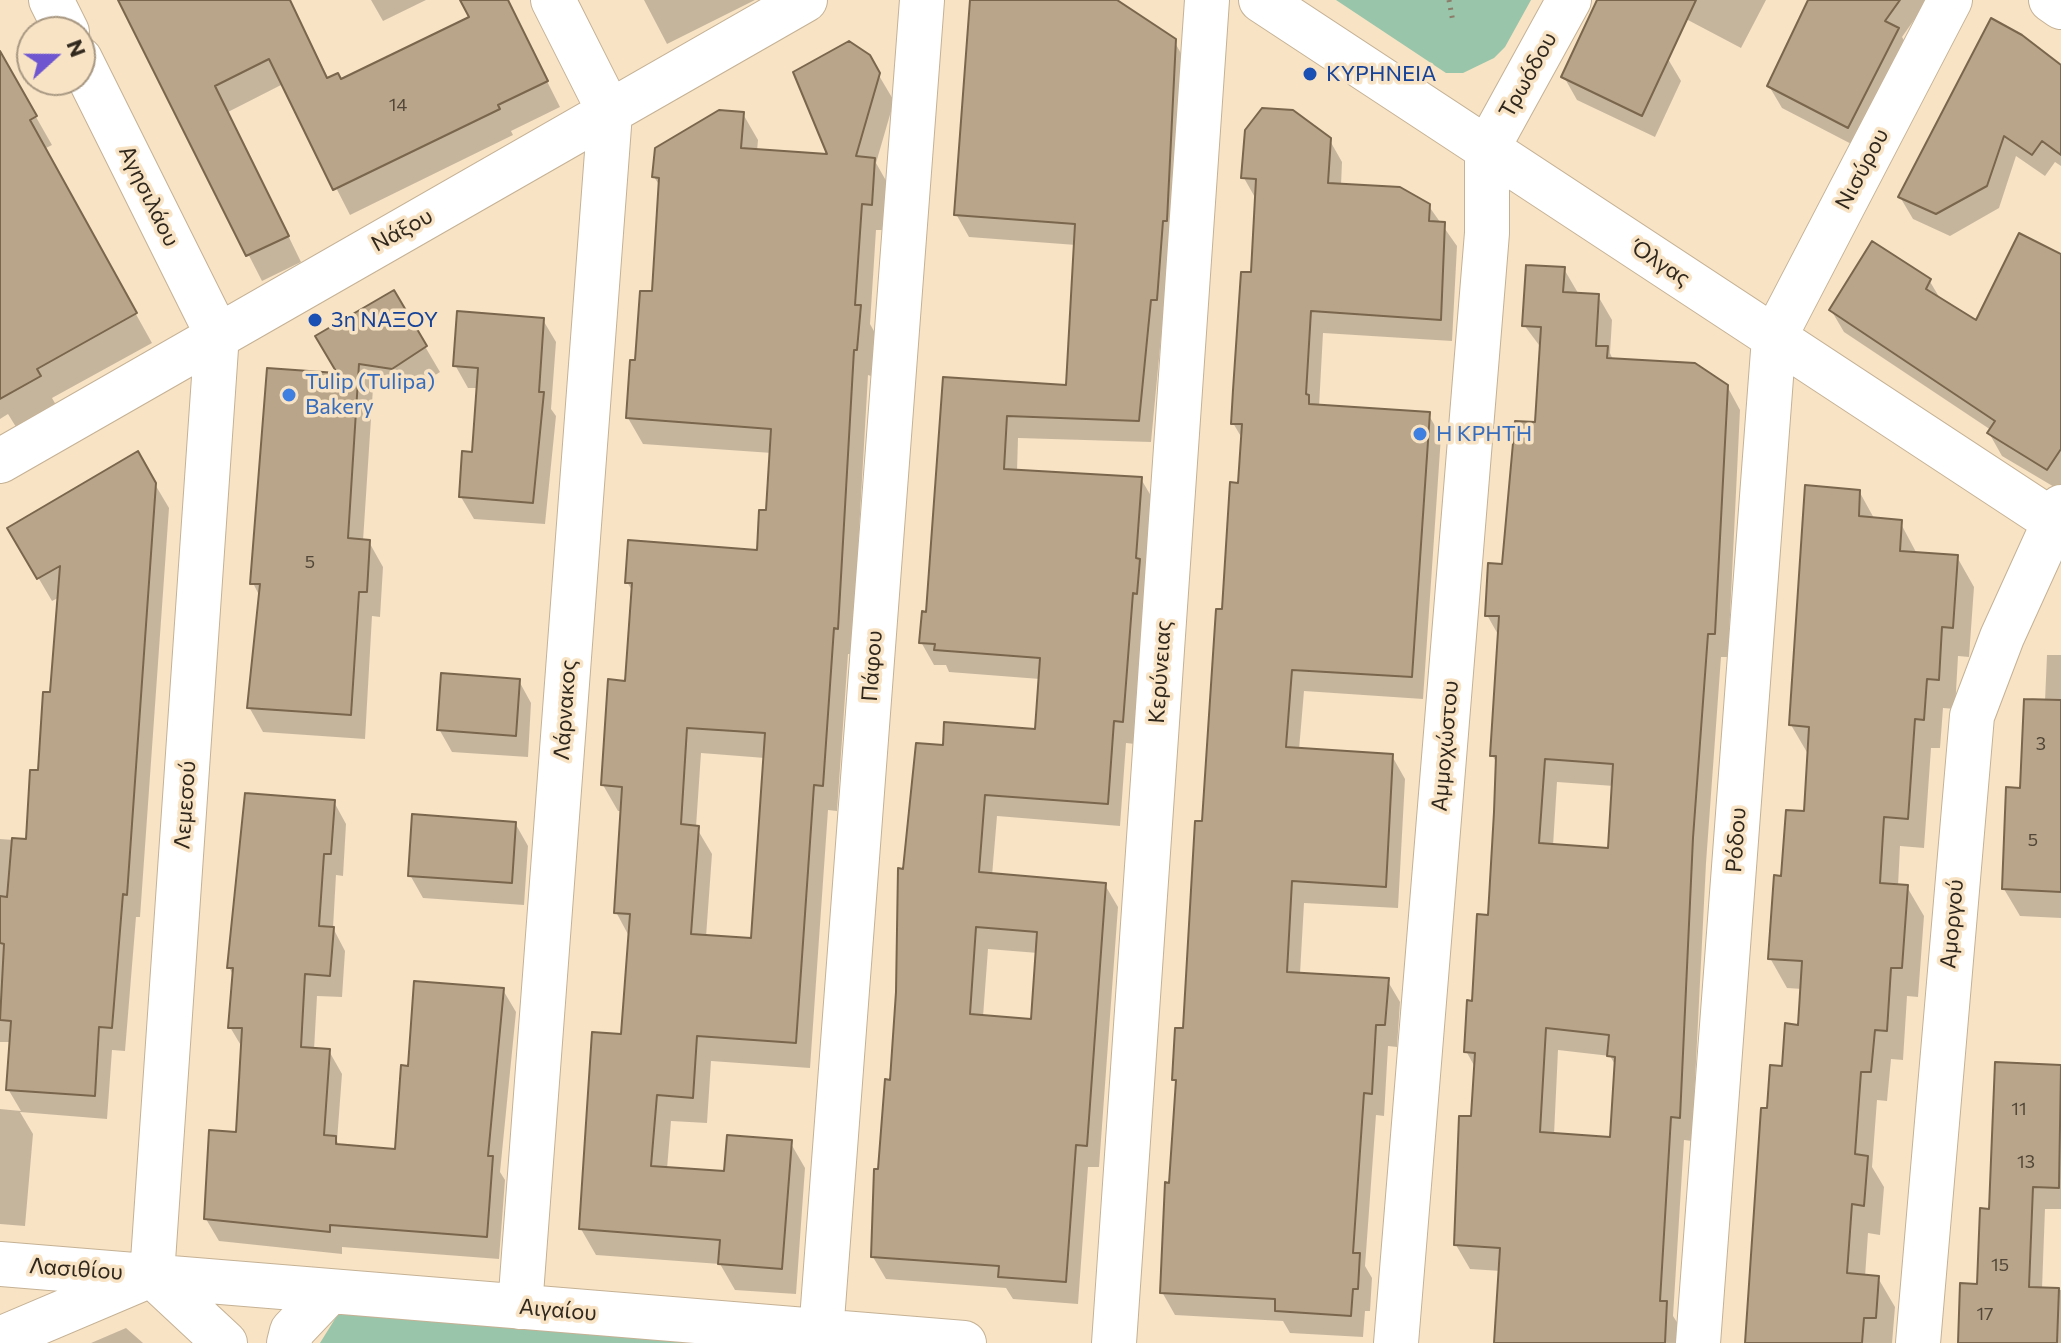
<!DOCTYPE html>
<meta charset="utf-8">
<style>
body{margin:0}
#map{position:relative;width:2061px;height:1343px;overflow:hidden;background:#f8e3c5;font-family:Commissioner,sans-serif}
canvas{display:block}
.north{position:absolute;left:16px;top:16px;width:80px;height:80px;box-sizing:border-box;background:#f8e3c5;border:2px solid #a89882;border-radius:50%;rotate:69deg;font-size:22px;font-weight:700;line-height:32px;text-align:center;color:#30281d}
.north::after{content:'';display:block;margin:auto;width:28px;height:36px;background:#6f56d0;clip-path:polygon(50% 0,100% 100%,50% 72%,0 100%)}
</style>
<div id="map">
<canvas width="2061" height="1343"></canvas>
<div class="north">N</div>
</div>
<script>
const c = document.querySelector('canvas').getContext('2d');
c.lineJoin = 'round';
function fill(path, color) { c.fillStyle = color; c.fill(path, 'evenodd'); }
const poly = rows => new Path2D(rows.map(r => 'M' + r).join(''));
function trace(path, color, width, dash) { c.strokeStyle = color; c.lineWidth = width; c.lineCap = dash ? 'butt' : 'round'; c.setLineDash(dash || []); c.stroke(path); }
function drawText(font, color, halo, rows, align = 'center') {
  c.font = font + ' Commissioner,sans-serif'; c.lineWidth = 7; c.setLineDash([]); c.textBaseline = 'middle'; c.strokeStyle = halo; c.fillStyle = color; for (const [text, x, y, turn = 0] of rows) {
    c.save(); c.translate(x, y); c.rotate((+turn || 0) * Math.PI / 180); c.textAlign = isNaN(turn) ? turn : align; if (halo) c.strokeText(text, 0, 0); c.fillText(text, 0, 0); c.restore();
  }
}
const green = poly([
 [1336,0,1531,0,1505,47,1494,58,1463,73,1446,73],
 [343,1306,813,1343,320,1343]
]);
const shadow = poly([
 [118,0,290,0,329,80,341,82,472,18,463,0,506,0,560,107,511,131,513,135,350,215,283,84,228,112,301,262,262,281],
 [371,0,426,0,383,21],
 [644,0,755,0,667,44],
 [972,0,1174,41,1187,64,1151,442,1018,438,1017,472,1141,479,1154,501,1135,744,1126,743,1120,826,997,816,992,876,1105,885,1118,907,1099,1167,1088,1167,1078,1304,1013,1299,1006,1288,886,1279,873,1257,892,1082,905,871,944,747,1037,731,1040,679,949,672,946,665,934,665,921,642,928,614,945,379,1068,387,1076,245,969,237,956,214],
 [988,949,1038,953,1033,1021,983,1017],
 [1675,0,1766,0,1741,48,1686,19],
 [1811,0,1928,0,1902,37,1911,52,1861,149,1782,108,1769,86],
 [0,54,52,145,44,149,152,343,52,398,56,405,16,427,8,414,0,419],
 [868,57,894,101,876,163,889,186,886,230,876,230,870,324,875,333,871,376,868,375,852,654,848,654,837,811,828,810,810,1068,711,1061,707,1123,671,1121,667,1169,726,1173,790,1142,805,1168,796,1294,735,1290,720,1264,596,1255,581,1229,623,1036,630,938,616,912,623,811,618,811,603,785,627,683,633,592,627,582,758,552,768,512,772,453,643,444,628,418,642,293,653,294,660,186,654,177,743,114,758,140,757,151,830,156],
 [701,753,765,758,753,941,706,937,712,854,696,827],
 [1668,59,1681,81,1655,137,1577,100,1564,77],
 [2061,65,2061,166,2055,162,2045,176,2016,156,1999,208,1950,236,1913,219,1900,197],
 [1329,139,1342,162,1341,186,1428,205,1457,246,1452,341,1323,333,1319,407,1428,414,1441,436,1423,699,1304,691,1299,750,1392,756,1405,779,1398,908,1304,903,1300,974,1387,980,1400,1002,1397,1047,1388,1046,1384,1116,1376,1115,1365,1266,1372,1278,1370,1311,1365,1311,1363,1337,1290,1333,1283,1321,1175,1315,1162,1292,1177,1085,1174,1079,1185,1030,1240,485,1243,440,1233,423,1253,274,1257,201,1244,178],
 [2061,254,2061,491,2002,456,1989,433,1991,430,1844,332,1831,310,1929,280,1941,300,1977,323],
 [1564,269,1578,293,1598,296,1612,320,1610,353,1613,360,1727,386,1740,410,1728,657,1721,657,1706,863,1692,1141,1684,1140,1673,1316,1680,1327,1679,1343,1496,1343,1501,1271,1470,1269,1456,1245,1476,1069,1466,1051,1490,917,1498,765,1492,755,1500,638,1487,615,1504,566,1537,424,1542,349,1524,325],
 [1557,782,1614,786,1609,850,1553,846],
 [1558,1050,1610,1056,1617,1068,1612,1139,1554,1135],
 [393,292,440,372,407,393,373,388,363,541,369,542,383,567,380,617,372,616,365,739,263,732,249,707,260,597,253,583,340,375],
 [543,320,556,342,551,409,556,416,545,524,474,519,461,497,474,454,479,388,468,388,455,365],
 [137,454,169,508,140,917,136,917,125,1051,112,1050,107,1119,20,1112,33,1134,25,1226,0,1224,0,1109,21,1111,8,1089,12,1042,0,1042,0,839,28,841,52,694,60,597,52,601,9,528],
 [1859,491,1875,520,1900,522,1917,554,1957,557,1974,587,1969,657,1958,656,1955,709,1943,708,1940,748,1931,748,1924,848,1900,846,1898,886,1907,887,1924,916,1918,997,1907,996,1903,1060,1891,1059,1887,1101,1877,1100,1872,1167,1884,1187,1880,1235,1868,1233,1865,1277,1878,1278,1895,1307,1892,1343,1747,1343,1769,1110,1800,1027,1802,989,1787,988,1770,958,1783,878,1806,814,1808,754,1791,725],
 [2047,655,2061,655,2061,918,2020,916,2004,889,2022,790,2045,701],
 [519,681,531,703,528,757,452,752,439,729],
 [334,802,346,824,343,876,336,875,333,928,345,951,342,997,317,996,314,1050,329,1051,342,1074,337,1141,340,1147,397,1151,410,1068,503,990,516,1012,500,1172,505,1180,499,1259,342,1247,342,1254,219,1241,206,1219,238,1134,243,1049,230,1027,234,977,229,967],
 [515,823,528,846,524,905,423,898,410,875],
 [1997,1064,2061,1067,2061,1209,2045,1209,2042,1289,2061,1290,2061,1343,1960,1343,1979,1287,1991,1211],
 [126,1328,143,1343,91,1343]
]);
const building = poly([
 [118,0,290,0,327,78,338,73,341,79,469,17,460,0,508,0,548,81,498,105,500,109,333,190,269,59,215,86,289,236,246,256,118,0],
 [970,0,1117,0,1176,39,1167,221,1163,221,1157,300,1151,300,1139,421,1007,416,1004,469,1142,477,1136,558,1140,559,1137,594,1133,593,1123,722,1114,721,1108,804,985,795,979,872,1106,883,1087,1146,1076,1145,1066,1282,998,1277,999,1266,871,1257,874,1169,878,1169,885,1079,890,1080,896,992,898,868,903,869,916,743,943,745,944,722,1035,729,1040,658,934,650,935,644,919,643,922,611,926,612,943,377,1066,385,1075,224,954,215,970,0],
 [976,927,1037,932,1031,1019,970,1014,976,927],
 [1597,0,1696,0,1642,116,1561,77,1597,0],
 [1808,0,1900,0,1885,21,1899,28,1848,128,1767,86,1808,0],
 [1991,18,2022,35,2061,65,2061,155,2042,141,2032,155,2004,136,1987,186,1936,214,1898,197,1991,18],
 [849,41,870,55,880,73,856,156,875,158,872,205,862,204,855,305,861,305,857,350,854,350,838,629,834,628,823,786,814,785,796,1043,697,1036,693,1098,657,1095,651,1166,724,1171,727,1135,792,1140,782,1269,718,1264,720,1240,579,1229,592,1032,621,1034,630,914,614,913,622,787,601,785,608,679,625,681,632,583,625,583,628,540,757,550,759,510,766,510,771,429,626,418,630,360,635,360,640,291,652,291,659,178,652,177,655,148,719,110,744,112,741,148,827,154,793,72,849,41],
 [687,728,765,733,751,938,691,934,699,826,681,824,687,728],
 [0,51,37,116,30,120,137,313,37,369,41,376,0,399,0,51],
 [1262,108,1293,110,1331,138,1328,183,1400,187,1430,204,1429,221,1445,222,1441,320,1311,311,1306,394,1309,395,1309,404,1430,412,1412,677,1292,670,1286,747,1393,754,1386,887,1292,881,1287,972,1389,978,1385,1025,1376,1025,1372,1094,1364,1093,1353,1253,1360,1253,1358,1289,1353,1289,1351,1316,1275,1311,1275,1299,1160,1293,1165,1182,1169,1183,1176,1080,1172,1080,1175,1028,1183,1028,1195,821,1202,821,1216,609,1222,609,1230,482,1238,483,1242,424,1231,424,1233,390,1241,272,1251,272,1256,179,1241,178,1245,130,1262,108],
 [2019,233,2061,254,2061,449,2047,470,1987,433,1995,421,1829,310,1872,241,1931,279,1926,289,1976,320,2019,233],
 [1526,265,1565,267,1563,292,1599,294,1596,346,1608,346,1607,358,1695,363,1728,385,1715,634,1708,634,1693,838,1680,1118,1671,1117,1660,1301,1667,1301,1665,1343,1494,1343,1500,1248,1454,1245,1459,1116,1471,1116,1475,1053,1464,1052,1467,1000,1472,1001,1477,914,1488,915,1494,812,1496,756,1490,756,1499,616,1485,616,1488,563,1502,564,1515,421,1535,422,1541,327,1522,326,1526,265],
 [1545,759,1613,764,1608,848,1539,843,1545,759],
 [1546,1028,1609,1035,1607,1056,1615,1057,1610,1137,1540,1132,1546,1028],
 [394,290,427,346,392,369,359,364,348,538,370,540,367,592,359,592,351,715,247,708,260,584,250,584,267,368,337,373,315,336,394,290],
 [457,311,544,318,539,392,544,392,533,503,459,497,462,451,472,452,478,368,453,366,457,311],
 [138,451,156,483,127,895,123,894,112,1028,99,1027,95,1096,6,1090,11,1021,0,1020,4,944,0,943,0,896,7,897,12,838,26,839,30,770,38,770,43,692,50,692,60,566,37,579,7,528,138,451],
 [1805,485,1860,490,1859,516,1902,520,1900,551,1958,555,1953,628,1942,627,1939,680,1927,679,1924,720,1915,719,1908,819,1884,817,1880,883,1908,885,1902,968,1891,968,1887,1031,1875,1030,1871,1072,1861,1072,1855,1154,1868,1156,1864,1206,1852,1204,1847,1273,1879,1276,1876,1318,1864,1318,1862,1343,1745,1343,1761,1108,1767,1108,1770,1065,1782,1066,1785,1023,1798,1025,1802,961,1768,959,1774,875,1781,876,1786,810,1804,811,1809,727,1789,725,1805,485],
 [441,673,520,679,516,736,437,730,441,673],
 [2024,699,2061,700,2061,892,2002,889,2006,787,2020,788,2024,699],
 [245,793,335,800,331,854,324,854,319,926,334,927,330,976,305,974,301,1047,330,1049,324,1135,336,1136,336,1144,395,1149,401,1065,408,1066,414,981,504,988,488,1156,493,1156,487,1237,330,1225,330,1232,204,1219,209,1130,236,1132,242,1028,228,1028,233,968,227,968,245,793],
 [412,814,516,822,512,883,408,876,412,814],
 [1995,1062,2061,1065,2059,1188,2033,1187,2029,1287,2059,1288,2057,1343,1958,1343,1960,1283,1977,1284,1980,1208,1989,1209,1995,1062]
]);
const path = poly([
 [1449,0,1453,22]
]);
const minor = poly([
 [51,0,67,32],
 [1261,0,2061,526],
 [2051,0,2061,7],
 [80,59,217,334,152,1275],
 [0,461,805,0],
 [0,1264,964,1343],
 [152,1275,225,1343],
 [520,1307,610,113,553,0],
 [821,1333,922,0],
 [0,1339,146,1277],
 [289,1343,292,1331,330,1291],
 [1114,1343,1207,0],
 [1396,1343,1487,233,1487,149,1569,0],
 [1698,1343,1774,338,1950,0],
 [1918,1343,1972,716,2002,637,2061,507]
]);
const markers = [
 [1310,74,8,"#1a4fb4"],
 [315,320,8,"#1a4fb4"],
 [289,395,8,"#3f7fe0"],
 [1420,434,8,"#3f7fe0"]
];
const numberNames = [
 ["14",398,105],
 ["5",310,562],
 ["3",2041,744],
 ["5",2033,840],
 ["11",2019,1109],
 ["13",2026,1162],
 ["15",2000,1265],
 ["17",1985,1314]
];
const transitNames = [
 ["ΚΥΡΗΝΕΙΑ",1326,74],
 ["3η ΝΑΞΟΥ",331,320]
];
const streetNames = [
 ["Τρωόδου",1528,75,-61],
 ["Νισύρου",1862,169,-62],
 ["Αγησιλάου",149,196,64],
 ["Νάξου",402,230,-29],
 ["Όλγας",1661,263,33],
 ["Πάφου",872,666,-86],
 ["Κερύνειας",1160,672,-86],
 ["Λάρνακος",565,710,-86],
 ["Αμμοχώστου",1445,746,-85],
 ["Λεμεσού",185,805,-86],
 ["Ρόδου",1736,840,-86],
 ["Αμοργού",1952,924,-85],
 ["Λασιθίου",76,1269,4],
 ["Αιγαίου",558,1310,5]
];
const shopNames = [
 ["Tulip (Tulipa)",305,382],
 ["Bakery",305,407],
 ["Η ΚΡΗΤΗ",1436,434]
];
fill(green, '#99c5aa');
fill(shadow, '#0003');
fill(building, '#b9a589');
trace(building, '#79664c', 2);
trace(minor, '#c5b194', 46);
trace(path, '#8b7d6a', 5, [2, 6]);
trace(minor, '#fff', 44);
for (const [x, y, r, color] of markers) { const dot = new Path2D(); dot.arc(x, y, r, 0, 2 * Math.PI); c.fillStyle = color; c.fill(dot); trace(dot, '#f8e3c5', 3); }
drawText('18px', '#524738', null, numberNames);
drawText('22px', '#164399', '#f8e3c5', transitNames, 'left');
drawText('22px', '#30281d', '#f8e3c5', streetNames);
drawText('22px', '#366cbe', '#f8e3c5', shopNames, 'left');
</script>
